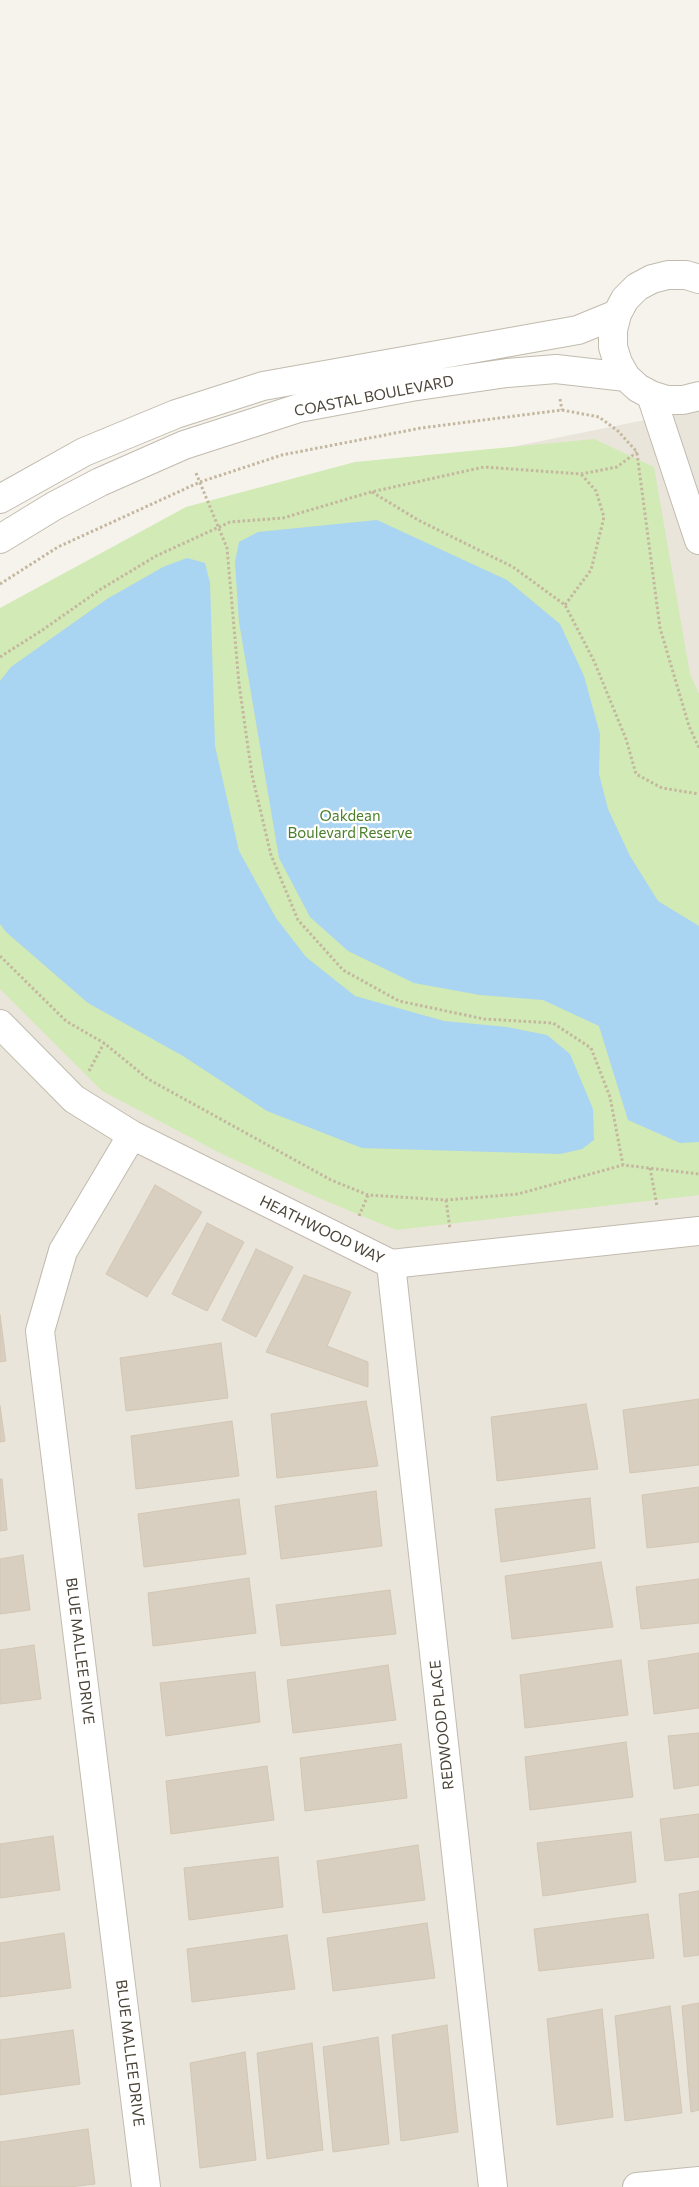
<!DOCTYPE html>
<style>
body{margin:0}
canvas{display:block;background:#f6f3ec}
</style>
<canvas width="699" height="2187"></canvas>
<script>
const c = document.querySelector('canvas').getContext('2d');
c.lineJoin = 'round';
function fill(path, color) { c.fillStyle = color; c.fill(path, 'evenodd'); }
const poly = rows => new Path2D(rows.map(r => 'M' + r).join(''));
function trace(path, color, width, dash) { c.strokeStyle = color; c.lineWidth = width; c.lineCap = dash ? 'butt' : 'round'; c.setLineDash(dash || []); c.stroke(path); }
function drawText(font, color, halo, rows, align = 'center') {
  c.font = font + ' Commissioner,sans-serif'; c.lineWidth = 4.5; c.setLineDash([]); c.textBaseline = 'middle'; c.strokeStyle = halo; c.fillStyle = color; for (const [text, x, y, turn = 0] of rows) {
    c.save(); c.translate(x, y); c.rotate((+turn || 0) * Math.PI / 180); c.textAlign = isNaN(turn) ? turn : align; if (halo) c.strokeText(text, 0, 0); c.fillText(text, 0, 0); c.restore();
  }
}
const residential = poly([
 [699,409,699,2187,0,2187,0,625,216,507]
]);
const green = poly([
 [594,439,654,467,690,674,699,694,699,1195,396,1230,321,1199,224,1155,102,1091,0,989,0,608,186,507,355,462]
]);
const water = poly([
 [377,520,507,580,560,624,584,676,600,734,599,774,608,809,630,856,658,901,699,926,699,1142,680,1143,628,1120,599,1026,543,1000,480,995,414,983,348,951,310,917,279,858,239,622,235,562,239,542,258,532],
 [187,558,205,563,210,583,215,746,239,851,276,918,306,957,355,996,444,1021,507,1027,547,1035,570,1054,593,1109,594,1140,582,1149,560,1154,362,1148,267,1111,183,1056,88,1003,6,932,0,924,0,681,11,667,107,599,163,567]
]);
const building = poly([
 [155,1185,202,1212,147,1297,106,1274,155,1185],
 [207,1223,244,1242,207,1311,172,1294,207,1223],
 [256,1249,293,1267,256,1337,222,1320,256,1249],
 [304,1275,351,1292,327,1346,368,1362,368,1387,266,1352,304,1275],
 [0,1315,6,1361,0,1362,0,1315],
 [221,1343,228,1398,126,1411,120,1358,221,1343],
 [699,1399,699,1465,630,1473,623,1410,699,1399],
 [366,1401,378,1466,277,1478,271,1414,366,1401],
 [586,1404,598,1469,497,1481,491,1417,586,1404],
 [0,1406,5,1441,0,1442,0,1406],
 [232,1421,239,1476,136,1489,131,1436,232,1421],
 [0,1479,2,1479,7,1530,0,1531,0,1479],
 [699,1487,699,1542,647,1548,642,1495,699,1487],
 [376,1491,382,1546,281,1559,275,1506,376,1491],
 [590,1498,595,1548,501,1562,495,1509,590,1498],
 [239,1499,246,1554,144,1567,138,1514,239,1499],
 [23,1555,30,1610,0,1614,0,1559,23,1555],
 [601,1562,613,1627,512,1639,505,1576,601,1562],
 [249,1578,256,1633,153,1646,148,1593,249,1578],
 [699,1579,699,1623,641,1629,636,1587,699,1579],
 [390,1590,396,1634,281,1646,276,1605,390,1590],
 [34,1645,41,1699,0,1704,0,1650,34,1645],
 [699,1653,699,1708,654,1714,648,1661,699,1653],
 [621,1660,628,1715,525,1728,520,1675,621,1660],
 [388,1665,396,1720,293,1733,287,1680,388,1665],
 [255,1672,260,1722,166,1736,160,1683,255,1672],
 [699,1733,699,1785,674,1789,668,1736,699,1733],
 [626,1742,633,1797,530,1810,525,1757,626,1742],
 [401,1744,407,1798,305,1811,300,1758,401,1744],
 [267,1766,274,1820,171,1834,166,1781,267,1766],
 [699,1814,699,1857,665,1861,660,1819,699,1814],
 [631,1832,636,1882,543,1896,537,1843,631,1832],
 [53,1836,60,1890,0,1898,0,1844,53,1836],
 [418,1845,425,1900,323,1913,317,1861,418,1845],
 [278,1857,283,1907,189,1920,184,1868,278,1857],
 [699,1891,699,1955,684,1957,679,1894,699,1891],
 [648,1914,654,1958,539,1971,534,1929,648,1914],
 [427,1923,435,1978,333,1991,327,1938,427,1923],
 [64,1933,71,1988,0,1997,0,1943,64,1933],
 [287,1935,295,1989,192,2002,187,1949,287,1935],
 [699,2003,699,2110,691,2112,682,2006,699,2003],
 [670,2006,682,2113,625,2121,615,2016,670,2006],
 [602,2009,613,2117,557,2125,547,2019,602,2009],
 [447,2025,458,2132,401,2141,392,2035,447,2025],
 [73,2030,80,2084,0,2095,0,2040,73,2030],
 [378,2037,389,2144,333,2152,323,2047,378,2037],
 [312,2043,323,2150,267,2159,257,2053,312,2043],
 [245,2052,256,2160,200,2168,190,2063,245,2052],
 [88,2129,95,2184,69,2187,0,2187,0,2142,88,2129]
]);
const path = poly([
 [560,399,562,410],
 [637,453,660,628,689,726,699,748],
 [196,473,227,548,239,684,252,775,271,855,298,920,343,970,399,1001,484,1019,553,1023,591,1048,610,1097,623,1165],
 [372,492,418,520,513,567,565,605,594,661,626,739,636,774,662,788,699,794],
 [0,584,58,547,200,482,282,455,421,428,562,410,599,417,618,431,637,452],
 [565,605,591,570,604,517,596,491,581,474],
 [0,657,41,631,101,589,156,556,230,522,283,518,371,492,484,467,581,474,617,467,637,452],
 [0,956,66,1021,104,1043,148,1079,331,1180,368,1195,446,1200,518,1194,623,1165,699,1174],
 [89,1071,104,1043],
 [650,1168,657,1206],
 [446,1200,450,1229],
 [359,1216,368,1195]
]);
const minor = poly([
 [0,1024,74,1099,132,1135,391,1264,699,1231],
 [132,1135,63,1251,40,1331,146,2187],
 [391,1264,493,2187],
 [637,2187,699,2181]
]);
const tertiary = poly([
 [699,279,686,275,668,275,652,279,637,287,625,299,617,314,613,330,613,347,618,363,626,377,638,388,651,395,667,400,683,400,699,396],
 [651,395,699,540],
 [0,499,84,452,176,414,263,386,578,330,617,314],
 [0,539,54,506,100,482,184,445,299,408,411,387,507,373,556,369,626,377]
]);
const streetNames = [
 ["COASTAL BOULEVARD",374,396,-11],
 ["HEATHWOOD WAY",322,1230,26],
 ["BLUE MALLEE DRIVE",80,1651,83],
 ["REDWOOD PLACE",442,1725,-96],
 ["BLUE MALLEE DRIVE",130,2053,83]
];
const parkNames = [
 ["Oakdean",350,816],
 ["Boulevard Reserve",350,833]
];
fill(residential, '#eae5da');
fill(green, '#d2eab5');
fill(water, '#a9d4f2');
fill(building, '#d8cfc1');
trace(building, '#d3c7b4', 1);
trace(minor, '#c2bbae', 30);
trace(tertiary, '#c2bbae', 30);
trace(path, '#c4b79f', 3, [2.5, 2.5]);
trace(minor, '#fff', 28);
trace(tertiary, '#fff', 28);
drawText('15px', '#4b4439', '#fff', streetNames);
drawText('15px', '#4a7f2a', '#fff', parkNames);
</script>
